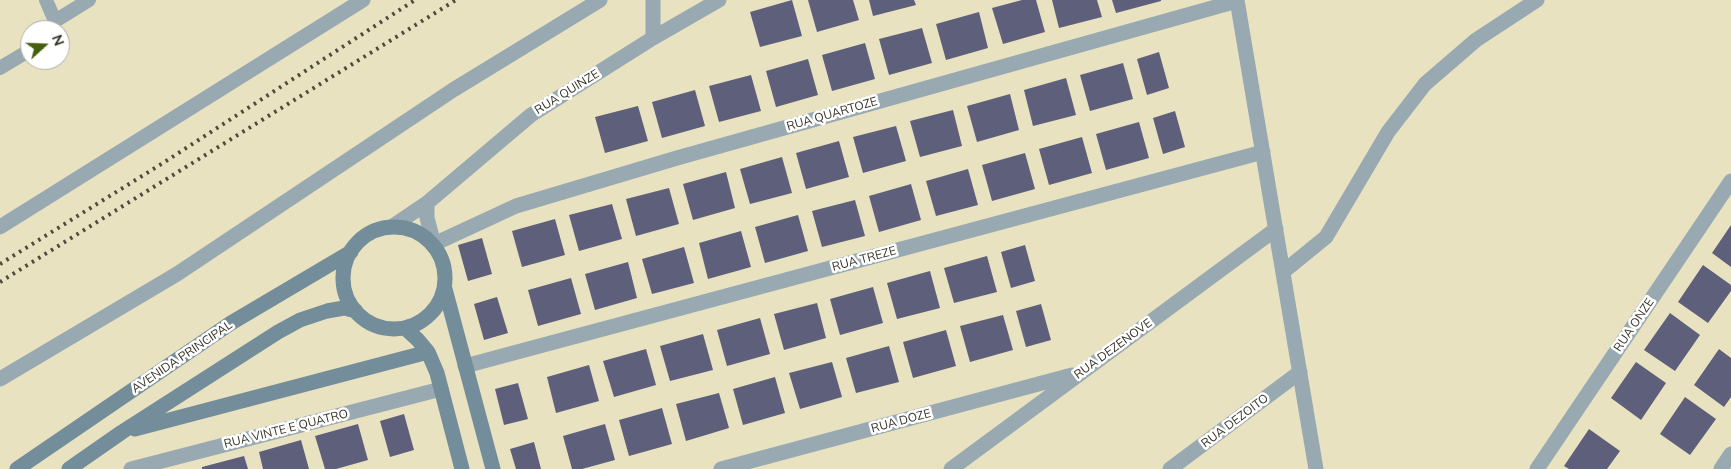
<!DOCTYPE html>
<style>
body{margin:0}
#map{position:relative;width:1731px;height:469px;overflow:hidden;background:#e9e2c1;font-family:Mulish,sans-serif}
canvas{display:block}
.north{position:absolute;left:20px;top:20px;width:50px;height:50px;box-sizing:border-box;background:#fff;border:1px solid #aeada8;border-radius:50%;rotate:70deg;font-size:14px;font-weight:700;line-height:20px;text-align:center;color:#343125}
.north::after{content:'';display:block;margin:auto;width:18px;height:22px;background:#46600e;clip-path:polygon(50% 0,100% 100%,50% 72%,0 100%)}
</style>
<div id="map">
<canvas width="1731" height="469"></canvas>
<div class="north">N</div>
</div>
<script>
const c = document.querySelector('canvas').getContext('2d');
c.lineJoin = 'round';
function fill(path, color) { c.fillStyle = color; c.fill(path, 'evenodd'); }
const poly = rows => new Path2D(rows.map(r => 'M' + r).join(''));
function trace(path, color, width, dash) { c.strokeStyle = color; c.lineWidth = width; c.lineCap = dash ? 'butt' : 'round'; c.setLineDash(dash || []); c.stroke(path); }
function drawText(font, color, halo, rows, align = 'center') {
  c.font = font + ' Mulish,sans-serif'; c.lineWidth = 5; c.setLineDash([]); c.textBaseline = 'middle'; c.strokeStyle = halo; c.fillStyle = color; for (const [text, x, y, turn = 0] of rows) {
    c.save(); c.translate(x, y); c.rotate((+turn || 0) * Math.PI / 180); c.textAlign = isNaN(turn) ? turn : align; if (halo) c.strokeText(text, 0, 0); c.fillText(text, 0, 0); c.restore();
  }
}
const building = poly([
 [792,0,802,36,760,47,750,12],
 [808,0,853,0,859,20,817,32],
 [869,0,914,0,916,5,873,16],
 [1022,0,1036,0,1045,32,1003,44,992,8],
 [1052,0,1097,0,1102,17,1059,28],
 [1112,0,1161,0,1161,1,1116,13],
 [979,12,988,48,946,60,936,24],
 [922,28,932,63,889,75,879,39],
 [865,43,875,79,832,91,822,55],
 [1159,52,1169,88,1147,95,1137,59],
 [808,59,818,95,776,107,766,71],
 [1123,63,1133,99,1090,111,1080,75],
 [751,75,761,111,719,122,709,86],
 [1066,78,1076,115,1033,126,1024,90],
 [695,90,705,126,662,138,652,102],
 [1010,94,1019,130,977,142,967,106],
 [638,106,648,141,605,153,595,117],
 [953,110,962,146,920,157,910,121],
 [1175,111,1185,147,1163,154,1153,118],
 [1139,122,1149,158,1106,170,1096,134],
 [896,126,906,161,863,173,853,137],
 [1082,137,1092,173,1049,185,1039,149],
 [839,141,849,177,806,189,796,153],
 [1025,153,1035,189,992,201,982,165],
 [782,157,792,193,750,204,740,169],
 [968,169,978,205,936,216,926,181],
 [726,172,735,208,693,220,683,184],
 [911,184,921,220,879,232,869,196],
 [669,188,679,224,636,236,626,199],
 [855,200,865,236,822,247,812,211],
 [612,204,622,239,579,251,569,215],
 [798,215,808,251,765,263,755,227],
 [555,219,565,255,522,267,512,231],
 [1731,225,1731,267,1712,253],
 [741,231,751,267,708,279,699,243],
 [482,238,492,274,468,281,458,245],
 [1025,245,1035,281,1011,288,1001,252],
 [684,247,694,283,652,294,642,259],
 [987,256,997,292,954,303,944,268],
 [628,262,637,298,595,310,585,274],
 [1703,265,1731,285,1731,291,1708,323,1678,302],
 [930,271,940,308,897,319,887,283],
 [571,278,581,314,538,326,528,290],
 [873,287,883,323,840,335,830,299],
 [497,297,508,333,484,340,474,304],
 [817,303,826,338,784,350,774,314],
 [1041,304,1051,340,1026,347,1016,311],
 [1670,313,1700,335,1675,371,1644,350],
 [1003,315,1013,350,970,362,960,326],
 [760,318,770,354,727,366,717,330],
 [946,330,956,366,913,378,903,342],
 [703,334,713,370,670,381,660,346],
 [889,346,899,382,856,393,846,358],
 [646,349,656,385,614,397,603,361],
 [1719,349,1731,358,1731,397,1724,407,1694,385],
 [832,362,842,397,800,409,789,373],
 [1636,362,1666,383,1641,420,1611,398],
 [589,365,599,401,556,413,547,377],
 [775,377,785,413,743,425,733,389],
 [518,383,528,419,504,425,495,389],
 [719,393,729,428,686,441,676,404],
 [1685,397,1716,419,1690,455,1660,434],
 [662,408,672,444,629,456,619,420],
 [404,414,414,450,390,457,380,421],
 [358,424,368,460,336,469,325,469,315,436],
 [605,424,615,460,582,469,572,469,563,436],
 [1589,429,1620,451,1607,469,1569,469,1564,466],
 [301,440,309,469,263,469,259,452],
 [534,442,541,469,516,469,510,449],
 [244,456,248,469,202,469,202,467]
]);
const lane = poly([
 [46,0,55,21,49,30],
 [55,21,89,0],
 [0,68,30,50]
]);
const street = poly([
 [1237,0,1316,469],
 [653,38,653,0],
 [427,203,427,218,434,244,516,206,677,158,1237,1],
 [393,226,427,203,531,115,653,38,719,0],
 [0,227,363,0],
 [1283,272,1326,237,1388,132,1425,84,1476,40,1537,0],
 [465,366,1263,152],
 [0,379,177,274,453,90,600,0],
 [131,469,441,389],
 [721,469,1072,375],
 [951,469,1276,229],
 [1170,469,1300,372],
 [1537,469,1731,181],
 [1721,469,1731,454]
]);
const secondary = poly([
 '343 278a51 51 0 1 1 102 0a51 51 0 1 1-102 0Z',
 [445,289,493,469],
 [405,328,418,340,428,352,437,373,462,469],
 [135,429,428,352],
 [17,469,231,323,351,252],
 [69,469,122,432,278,332,300,320,327,311,344,308,356,311]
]);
const rail = poly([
 [0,264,163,163,415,0],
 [0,282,456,0]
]);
const streetNames = [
 ["RUA QUINZE",567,92,-32],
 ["RUA QUARTOZE",832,114,-16],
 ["RUA TREZE",864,259,-15],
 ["RUA ONZE",1634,325,-56],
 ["RUA DEZENOVE",1113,349,-36],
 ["AVENIDA PRINCIPAL",182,357,-34],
 ["RUA DOZE",901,421,-15],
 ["RUA DEZOITO",1235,421,-37],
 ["RUA VINTE E QUATRO",286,429,-14]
];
fill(building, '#5d5f7b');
trace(lane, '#98a9b1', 14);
trace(street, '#98a9b1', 15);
trace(secondary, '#748d9a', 15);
trace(rail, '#4e4b3c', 4, [2.5, 5]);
drawText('12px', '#343125', '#fff', streetNames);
</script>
